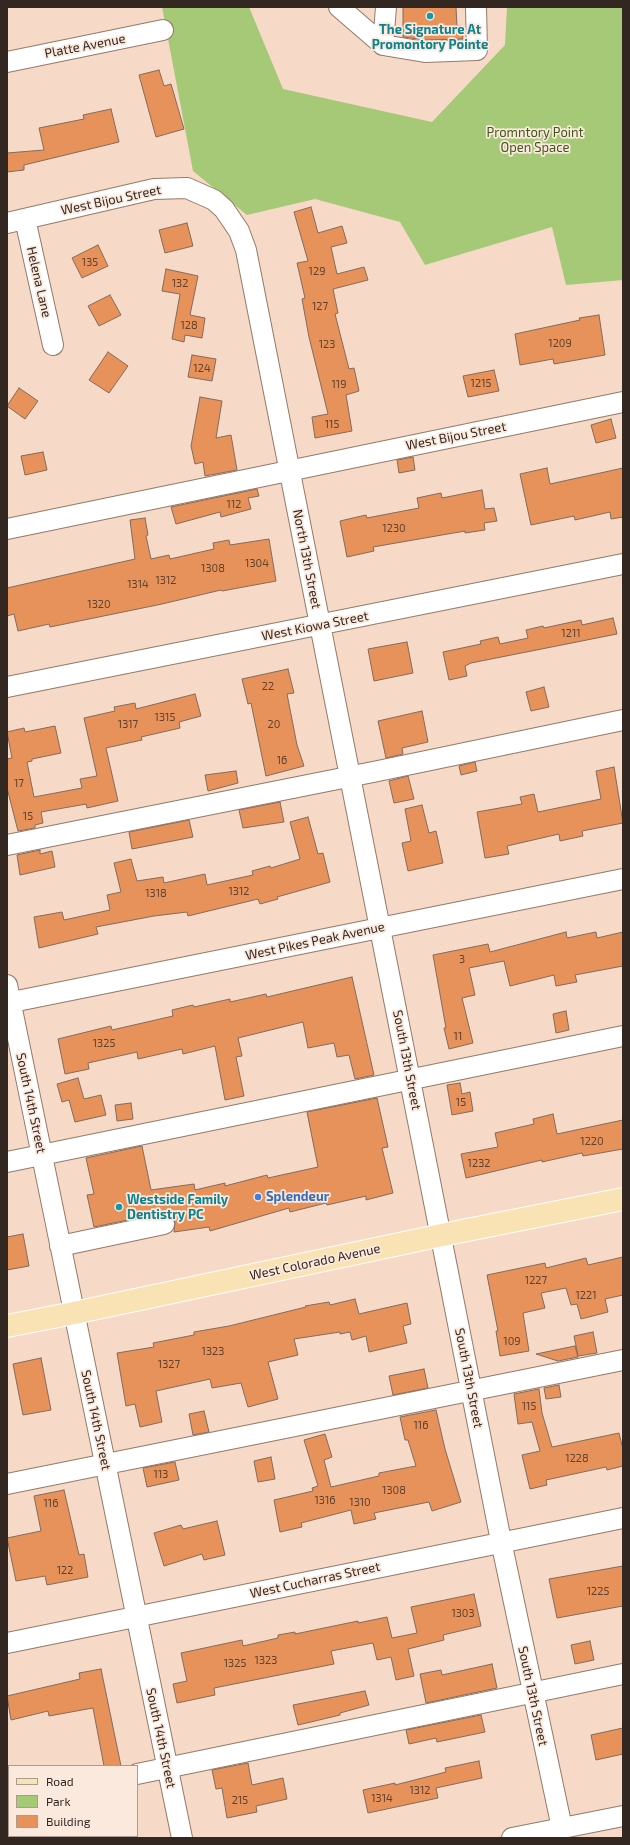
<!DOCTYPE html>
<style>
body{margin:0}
#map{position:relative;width:630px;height:1845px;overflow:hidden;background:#f6d9c7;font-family:"Exo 2",sans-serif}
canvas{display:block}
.frame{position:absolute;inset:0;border:8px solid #332821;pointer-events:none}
.legend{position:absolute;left:8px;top:1765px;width:130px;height:72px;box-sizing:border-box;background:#fbe9de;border:1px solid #ab9c92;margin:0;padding:5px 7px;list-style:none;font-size:12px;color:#332821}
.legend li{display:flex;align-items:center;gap:8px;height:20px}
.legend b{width:20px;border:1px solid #ab9c92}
</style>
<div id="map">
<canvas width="630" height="1845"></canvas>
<div class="frame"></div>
<ul class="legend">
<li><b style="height:5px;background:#f9e2b3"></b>Road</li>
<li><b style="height:11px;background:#a5c976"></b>Park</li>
<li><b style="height:11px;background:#e6925a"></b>Building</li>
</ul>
</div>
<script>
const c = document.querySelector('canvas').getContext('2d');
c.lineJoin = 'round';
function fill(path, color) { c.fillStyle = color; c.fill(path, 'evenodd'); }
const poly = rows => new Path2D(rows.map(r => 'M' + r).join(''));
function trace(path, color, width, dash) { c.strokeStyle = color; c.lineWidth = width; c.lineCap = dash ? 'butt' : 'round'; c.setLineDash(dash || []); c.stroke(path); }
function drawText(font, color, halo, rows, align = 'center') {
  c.font = font + ' "Exo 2",sans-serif'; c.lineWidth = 3.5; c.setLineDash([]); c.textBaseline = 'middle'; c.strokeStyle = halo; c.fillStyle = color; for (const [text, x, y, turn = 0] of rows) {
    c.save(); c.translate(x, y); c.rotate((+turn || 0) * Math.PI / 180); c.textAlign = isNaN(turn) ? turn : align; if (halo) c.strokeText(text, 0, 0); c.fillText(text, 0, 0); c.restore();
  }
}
const green = poly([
 [162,7,249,7,283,89,432,122,505,45,507,7,623,7,623,280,566,285,552,227,425,265,400,222,315,199,247,215,193,171]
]);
const building = poly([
 [403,7,456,7,457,26,462,26,463,39,426,40,403,37,403,7],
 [159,70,164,86,171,84,184,129,156,137,139,75,159,70],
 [111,109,119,142,24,165,24,170,7,172,7,153,44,150,39,128,84,119,83,115,111,109],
 [311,207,318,233,342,226,347,243,331,247,337,274,364,267,368,280,333,289,338,313,335,314,349,369,354,368,359,391,346,395,352,431,315,438,312,417,328,414,309,337,302,299,305,298,297,263,308,261,294,212,311,207],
 [187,223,193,246,165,253,159,230,187,223],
 [98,245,108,266,82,278,72,258,98,245],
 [166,269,198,276,190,315,205,318,202,338,185,335,184,342,172,339,180,294,162,291,166,269],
 [110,295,121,315,99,326,88,306,110,295],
 [599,315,605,355,554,364,553,359,520,365,515,334,580,320,579,318,599,315],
 [108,352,128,366,109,393,89,380,108,352],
 [192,355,216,359,212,381,188,377,192,355],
 [494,370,499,391,468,397,463,376,494,370],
 [19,388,38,401,25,419,7,406,19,388],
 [200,397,222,401,216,438,231,435,237,470,205,476,203,462,195,464,191,446,200,397],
 [611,419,616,438,596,443,591,425,611,419],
 [43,452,47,470,25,475,21,456,43,452],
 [413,457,415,470,399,473,397,460,413,457],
 [547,468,550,484,623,468,623,517,611,519,610,512,575,520,574,516,531,525,520,474,547,468],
 [257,489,259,496,248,498,251,509,221,517,220,512,176,524,171,507,257,489],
 [482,490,485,509,494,508,497,521,484,523,485,530,465,533,465,531,373,547,374,551,347,557,340,521,366,515,367,518,419,508,417,498,441,493,442,498,482,490],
 [145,518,148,535,146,536,151,559,169,555,170,559,214,549,213,543,229,540,230,545,269,539,276,581,222,591,221,590,162,604,50,627,49,624,18,631,14,614,7,616,7,588,135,559,130,520,145,518],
 [613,618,617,634,471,663,465,666,467,676,449,680,443,652,481,644,480,641,498,637,500,644,528,638,526,630,543,626,544,628,581,620,582,625,613,618],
 [407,642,413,673,374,681,368,649,407,642],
 [288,669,294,693,287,694,297,745,304,766,266,776,251,703,248,704,242,679,288,669],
 [544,687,549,707,531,711,526,692,544,687],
 [195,694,201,716,179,722,180,728,141,737,142,740,106,748,118,801,87,808,86,804,41,812,43,823,35,825,35,828,18,831,7,788,7,759,12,758,7,732,24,728,25,732,55,726,61,753,32,759,32,761,27,762,34,797,82,788,80,779,97,776,84,718,115,711,114,707,135,703,136,709,195,694],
 [422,711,428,742,402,748,403,754,386,758,378,721,422,711],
 [475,762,477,771,461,775,459,766,475,762],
 [614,767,623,823,582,831,583,836,560,841,559,834,507,846,509,854,485,858,477,812,522,804,520,797,534,794,538,812,601,799,596,771,614,767],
 [236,771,238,783,208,791,205,775,236,771],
 [408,776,414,799,394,803,389,781,408,776],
 [280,802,284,822,243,828,239,810,280,802],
 [422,805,429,833,436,831,443,863,408,871,402,843,411,841,405,809,422,805],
 [308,817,318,854,323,853,330,882,277,897,278,899,260,904,258,899,188,916,187,912,154,916,96,927,98,934,39,948,34,917,62,912,64,920,110,910,107,895,121,892,114,863,131,859,137,881,163,877,164,883,205,874,207,885,253,875,252,871,270,866,271,868,300,859,290,822,308,817],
 [189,820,193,837,132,849,129,832,189,820],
 [40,850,40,854,52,851,55,867,20,875,17,855,40,850],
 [566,932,567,938,596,932,597,938,623,932,623,966,575,975,577,982,556,986,554,975,510,986,504,961,469,968,475,995,462,998,473,1043,449,1049,444,1028,446,1028,433,955,488,944,490,952,566,932],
 [352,977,374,1075,355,1079,349,1055,337,1057,334,1043,308,1048,303,1022,238,1038,242,1056,236,1057,244,1096,225,1100,215,1046,183,1054,182,1049,138,1059,137,1052,88,1063,89,1069,65,1074,58,1039,111,1026,112,1030,173,1016,172,1010,193,1005,194,1007,230,999,230,1002,266,994,267,997,352,977],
 [566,1011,569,1030,556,1033,553,1014,566,1011],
 [78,1078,84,1099,101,1095,106,1115,75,1122,69,1100,62,1102,57,1084,78,1078],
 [460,1083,462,1094,470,1092,473,1111,452,1115,447,1085,460,1083],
 [377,1098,388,1147,382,1148,393,1193,366,1200,366,1196,327,1205,326,1203,290,1212,289,1208,210,1231,209,1227,174,1232,175,1222,172,1213,162,1213,94,1227,87,1195,94,1194,86,1158,142,1146,151,1190,194,1184,195,1190,225,1183,225,1186,267,1175,268,1178,318,1167,307,1112,377,1098],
 [131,1103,133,1119,117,1121,115,1105,131,1103],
 [553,1114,557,1134,623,1120,623,1149,583,1156,582,1153,542,1162,542,1160,466,1178,461,1154,498,1147,495,1133,534,1124,533,1119,553,1114],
 [23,1234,29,1266,7,1270,7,1237,23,1234],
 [623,1257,623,1295,605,1299,608,1312,581,1319,577,1304,571,1305,566,1288,541,1293,545,1308,523,1313,529,1351,500,1356,496,1331,498,1331,487,1275,545,1263,546,1268,586,1258,588,1265,623,1257],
 [355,1299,359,1314,407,1303,411,1324,403,1326,407,1343,369,1352,366,1336,352,1340,350,1332,340,1334,340,1332,294,1339,298,1355,268,1362,278,1399,248,1407,241,1383,212,1388,210,1379,156,1391,162,1422,140,1427,135,1404,126,1406,117,1353,154,1347,153,1343,194,1335,194,1332,229,1326,306,1307,305,1306,329,1302,330,1305,355,1299],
 [593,1332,597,1353,578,1356,574,1336,593,1332],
 [575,1346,578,1357,558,1361,536,1354,575,1346],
 [41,1358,51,1410,23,1415,13,1364,41,1358],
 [424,1369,428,1388,393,1395,389,1376,424,1369],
 [559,1385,561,1397,546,1399,544,1388,559,1385],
 [539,1389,542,1413,552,1447,619,1433,623,1449,623,1466,607,1470,606,1467,546,1480,547,1485,530,1489,522,1455,540,1451,532,1422,518,1424,514,1394,539,1389],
 [436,1410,445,1449,461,1502,432,1511,429,1502,374,1513,376,1519,354,1524,351,1510,301,1523,302,1527,280,1532,274,1500,313,1491,312,1488,318,1486,304,1440,325,1434,332,1457,324,1460,331,1487,379,1476,379,1473,416,1466,408,1440,405,1440,400,1417,436,1410],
 [204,1411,209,1432,193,1435,189,1414,204,1411],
 [271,1457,275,1479,258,1482,254,1461,271,1457],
 [175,1462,179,1480,147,1487,143,1468,175,1462],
 [64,1490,79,1555,84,1554,88,1577,47,1585,45,1576,16,1581,7,1538,41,1531,34,1496,64,1490],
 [217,1521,225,1555,204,1560,202,1554,164,1566,154,1533,181,1525,183,1529,217,1521],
 [623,1566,623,1606,557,1618,549,1579,623,1566],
 [474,1594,481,1626,443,1635,444,1640,408,1649,414,1676,396,1680,391,1657,377,1660,373,1643,331,1651,334,1664,214,1688,215,1695,177,1703,173,1684,187,1681,181,1653,242,1640,243,1646,278,1638,278,1635,295,1632,295,1634,358,1621,358,1623,387,1617,392,1638,417,1633,411,1607,474,1594],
 [590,1641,594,1660,575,1664,571,1645,590,1641],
 [492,1664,497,1688,426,1703,420,1674,441,1670,442,1675,492,1664],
 [101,1669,121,1766,104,1766,93,1708,49,1716,48,1711,11,1720,7,1696,80,1679,79,1673,101,1669],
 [365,1691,369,1705,340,1713,340,1715,298,1725,293,1705,365,1691],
 [481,1715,485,1732,437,1742,436,1738,409,1744,406,1730,481,1715],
 [623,1728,623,1754,596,1760,591,1735,623,1728],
 [479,1761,482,1778,436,1788,438,1798,368,1813,363,1790,395,1783,395,1785,446,1772,445,1768,479,1761],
 [248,1763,252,1785,283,1778,287,1799,256,1806,257,1812,227,1818,222,1788,216,1789,212,1770,248,1763]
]);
const minor = poly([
 [339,7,383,45,386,7],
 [383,45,425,52,477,50,476,7],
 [7,62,163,30],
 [25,219,53,345],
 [7,223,154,189,187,188,214,200,224,209,239,231,246,250,501,1541,562,1828],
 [7,529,623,402],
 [7,687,623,564],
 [7,845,378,771,623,720],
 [7,985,182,1838],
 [7,1003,623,879],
 [7,1162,623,1036],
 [60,1246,164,1224],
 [7,1484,623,1360],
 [7,1643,623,1518],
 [137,1774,623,1674],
 [7,1801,9,1800],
 [512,1838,623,1816]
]);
const major = poly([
 [7,1326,74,1313,442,1235,623,1199]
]);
const markers = [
 [430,16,4,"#0f9aa8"],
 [258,1197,4,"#3f7fe0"],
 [119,1207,4,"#0f9aa8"]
];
const numberNames = [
 ["135",90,262],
 ["129",317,271],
 ["132",180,283],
 ["127",320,306],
 ["128",189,325],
 ["1209",560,343],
 ["123",327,344],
 ["124",202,368],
 ["1215",481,383],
 ["119",339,384],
 ["115",332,424],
 ["112",234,504],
 ["1230",394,528],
 ["1304",257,563],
 ["1308",213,568],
 ["1312",166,580],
 ["1314",138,584],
 ["1320",99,604],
 ["1211",571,633],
 ["22",268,686],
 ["1315",165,717],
 ["1317",128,724],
 ["20",274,724],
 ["16",282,760],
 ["17",19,783],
 ["15",28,816],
 ["1312",239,891],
 ["1318",156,893],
 ["3",462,959],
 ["11",458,1036],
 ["1325",104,1043],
 ["15",461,1102],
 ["1220",592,1141],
 ["1232",479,1163],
 ["1227",536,1280],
 ["1221",586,1295],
 ["109",512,1341],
 ["1323",213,1351],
 ["1327",169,1364],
 ["115",529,1406],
 ["116",421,1425],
 ["1228",577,1458],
 ["113",161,1474],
 ["1308",394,1490],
 ["1316",325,1500],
 ["1310",360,1502],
 ["116",51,1503],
 ["122",65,1570],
 ["1225",598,1591],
 ["1303",463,1613],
 ["1323",266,1660],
 ["1325",235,1663],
 ["1312",420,1790],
 ["1314",382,1798],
 ["215",240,1800]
];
const cultureNames = [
 ["The Signature At",430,30],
 ["Promontory Pointe",430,45],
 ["Westside Family",127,1200,"left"],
 ["Dentistry PC",127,1215,"left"]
];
const streetNames = [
 ["Platte Avenue",85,46,-11],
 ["West Bijou Street",111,200,-12],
 ["Helena Lane",39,282,77],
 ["West Bijou Street",456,436,-11],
 ["North 13th Street",307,559,79],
 ["West Kiowa Street",315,626,-11],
 ["West Pikes Peak Avenue",315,941,-12],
 ["South 13th Street",407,1060,79],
 ["South 14th Street",31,1103,78],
 ["West Colorado Avenue",315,1262,-12],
 ["South 13th Street",469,1378,79],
 ["South 14th Street",96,1420,78],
 ["West Cucharras Street",315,1580,-12],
 ["South 13th Street",533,1696,78],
 ["South 14th Street",161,1738,78]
];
const parkNames = [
 ["Promntory Point",535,133],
 ["Open Space",535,148]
];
const shopNames = [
 ["Splendeur",266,1197]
];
fill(green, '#a5c976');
fill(building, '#e6925a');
trace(building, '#846a5b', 1);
trace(minor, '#947a6a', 22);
trace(major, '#fff', 24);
trace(minor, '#fff', 20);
trace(major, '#f9e2b3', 22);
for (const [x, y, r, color] of markers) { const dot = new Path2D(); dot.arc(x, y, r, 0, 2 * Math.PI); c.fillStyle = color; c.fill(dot); trace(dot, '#fbe9de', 1.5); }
drawText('11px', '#60422f', null, numberNames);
drawText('bold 13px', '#0d838f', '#fbe9de', cultureNames);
drawText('13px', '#332821', '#fbe9de', streetNames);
drawText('13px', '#41591b', '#fbe9de', parkNames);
drawText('bold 13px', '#366cbe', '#fbe9de', shopNames, 'left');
</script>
